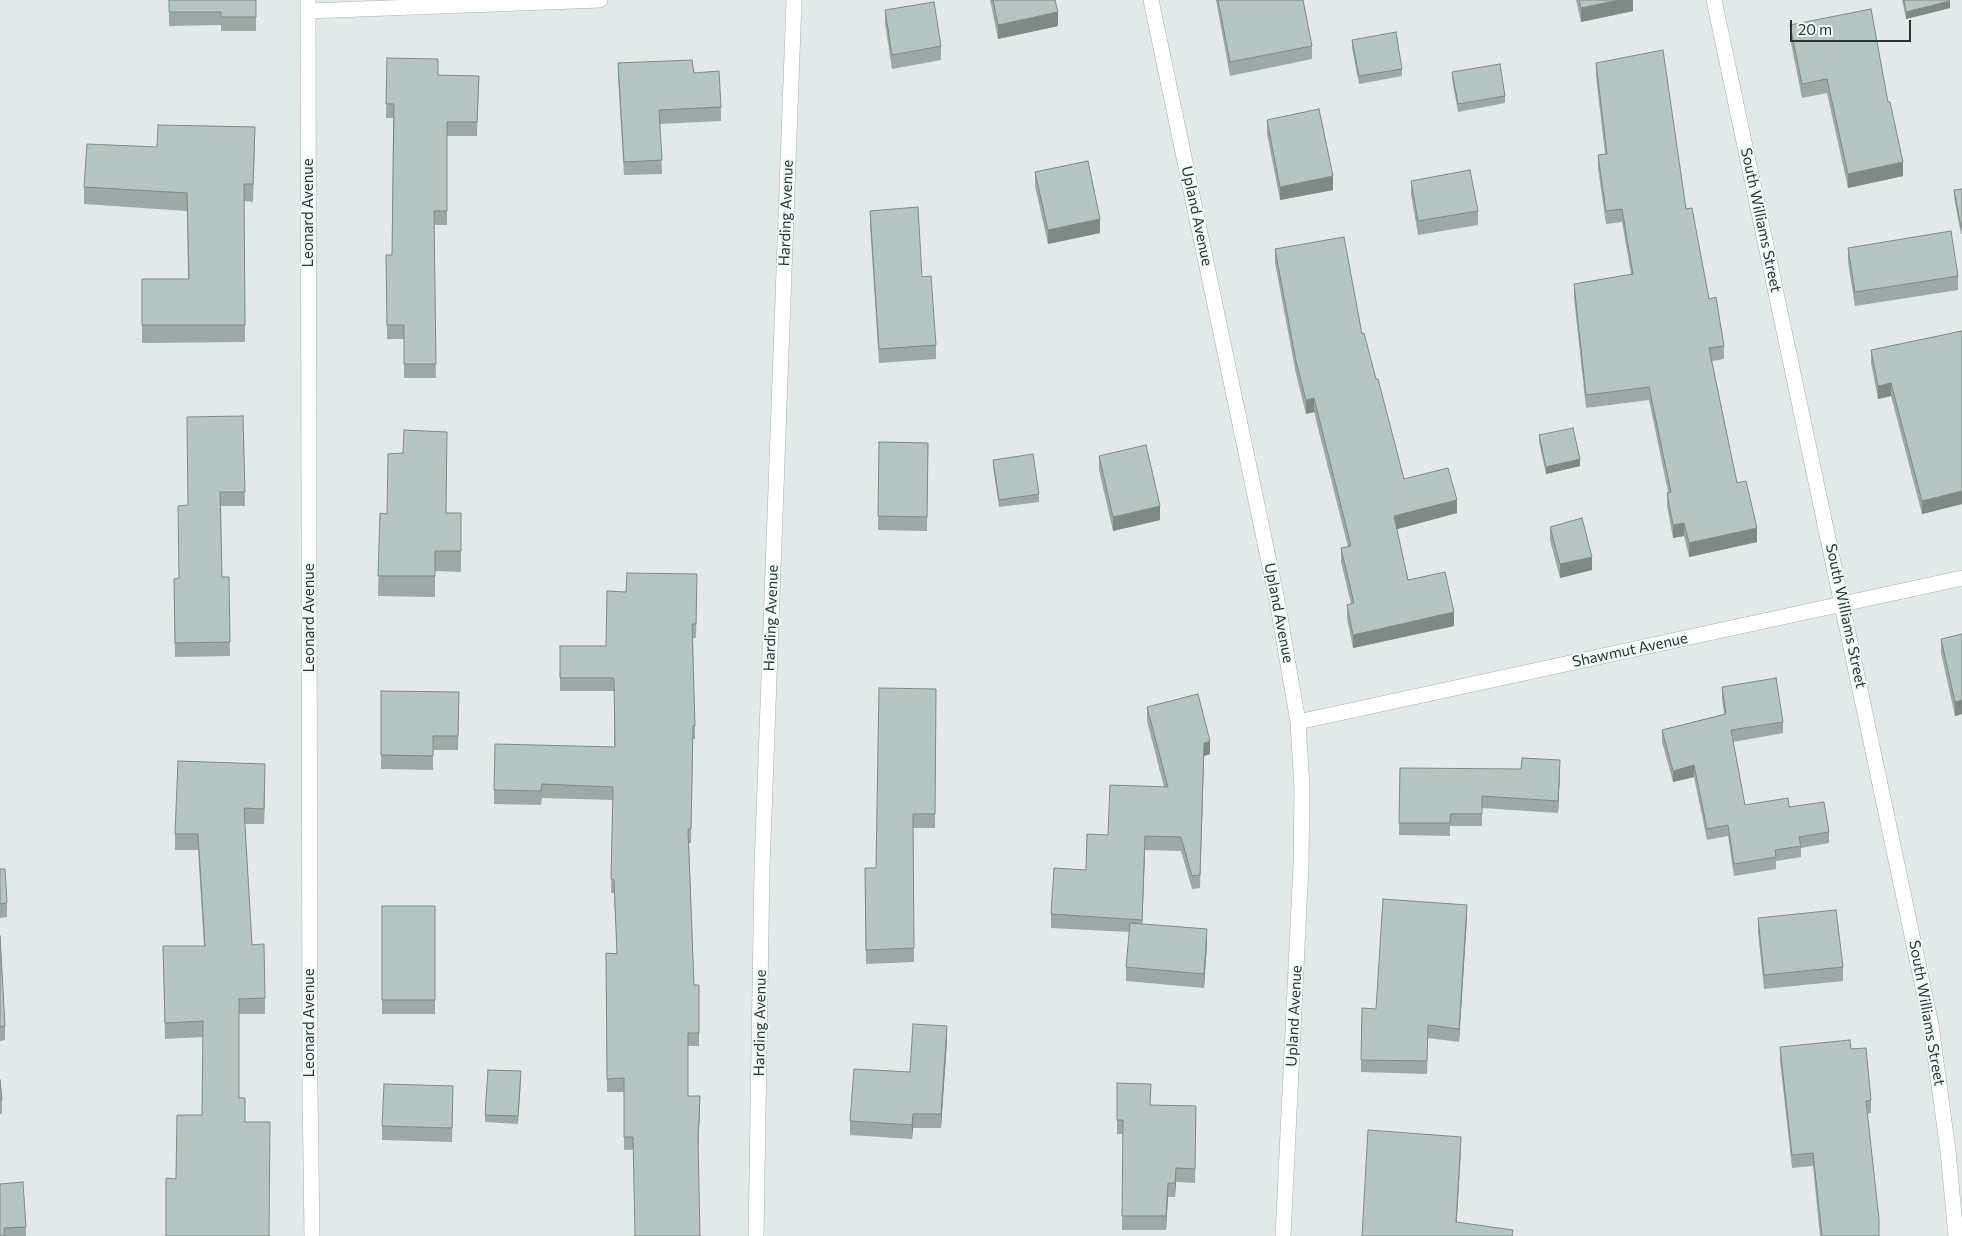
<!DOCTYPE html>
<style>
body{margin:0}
#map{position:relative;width:1962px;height:1236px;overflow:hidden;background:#e1eae8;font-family:Commissioner,sans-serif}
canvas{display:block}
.scale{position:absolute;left:1790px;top:20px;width:121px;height:22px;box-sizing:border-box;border:2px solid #233937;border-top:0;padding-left:6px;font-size:15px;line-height:18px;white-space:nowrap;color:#233937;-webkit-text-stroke:4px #f1f7f5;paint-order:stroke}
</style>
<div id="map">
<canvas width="1962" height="1236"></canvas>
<div class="scale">20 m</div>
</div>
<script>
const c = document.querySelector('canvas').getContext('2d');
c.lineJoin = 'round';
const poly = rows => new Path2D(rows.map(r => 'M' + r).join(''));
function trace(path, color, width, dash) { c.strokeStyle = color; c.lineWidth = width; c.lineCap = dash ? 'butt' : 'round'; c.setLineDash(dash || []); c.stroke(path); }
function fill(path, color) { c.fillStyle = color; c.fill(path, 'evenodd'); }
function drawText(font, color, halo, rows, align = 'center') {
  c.font = font + ' Commissioner,sans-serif'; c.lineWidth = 4; c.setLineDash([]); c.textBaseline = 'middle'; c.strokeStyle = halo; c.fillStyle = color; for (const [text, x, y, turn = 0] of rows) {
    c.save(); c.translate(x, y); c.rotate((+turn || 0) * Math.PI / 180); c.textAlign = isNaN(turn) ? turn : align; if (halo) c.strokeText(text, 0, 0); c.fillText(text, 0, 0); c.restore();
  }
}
const minor = poly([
 [308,0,310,1088,312,1236],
 [1151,0,1277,600,1298,722,1302,788,1301,865,1283,1236],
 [1714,0,1931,1025,1948,1151,1956,1236],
 [308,11,600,0],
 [1298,722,1962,578],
 [756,1236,762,868,794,0]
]);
const wall = poly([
 [169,0,256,0,256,31,221,31,221,25,169,26],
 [990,0,1055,0,1058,26,998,39],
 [1216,0,1303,0,1312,46,1312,59,1230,76],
 [1576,0,1633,0,1633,11,1581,22],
 [1902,0,1949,0,1950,8,1906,19],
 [885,10,941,46,941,60,892,69,885,24],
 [1790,25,1888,102,1903,176,1848,188,1827,93,1802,98,1790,38],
 [1352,40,1402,69,1402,76,1359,84,1352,48],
 [387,58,438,75,479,76,477,136,447,136,447,225,434,225,436,378,404,378,404,339,387,339,386,255,392,255,393,118,386,118],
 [618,63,694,73,721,107,721,121,660,124,662,174,624,175,618,77],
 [1596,63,1686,209,1709,299,1724,346,1724,359,1712,361,1737,483,1757,542,1689,557,1684,536,1673,538,1667,506,1667,493,1668,492,1649,400,1586,408,1574,298,1574,284,1631,274,1622,222,1606,224,1598,168,1598,155,1605,154,1596,76],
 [1452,72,1505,96,1505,103,1458,112,1452,79],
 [1267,120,1333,190,1280,200,1267,134],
 [255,145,253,202,244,201,245,342,142,343,142,279,188,279,187,211,84,204,84,187,157,147],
 [1035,172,1100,233,1048,244,1035,186],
 [1411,181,1478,211,1478,225,1418,235,1411,194],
 [1962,189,1962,234,1961,234,1954,198,1954,190],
 [870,211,922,277,936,345,936,359,879,363,870,225],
 [1848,248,1958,276,1958,290,1855,306,1848,262],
 [1275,249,1362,334,1376,379,1404,479,1457,513,1397,529,1408,580,1454,626,1353,648,1347,618,1347,605,1351,604,1341,562,1341,548,1348,547,1314,412,1306,414,1296,374,1275,263],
 [1962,331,1962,504,1922,514,1891,396,1878,399,1871,363,1871,350],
 [243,416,245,506,221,506,222,577,229,577,230,656,175,657,174,593,179,578,188,505],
 [1539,435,1580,466,1546,474,1539,442],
 [879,442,928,443,927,531,878,530],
 [1099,456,1160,520,1113,531,1099,470],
 [993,460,1039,494,1039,502,999,507,993,467],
 [380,513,387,514,461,513,461,572,435,571,435,597,378,596],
 [1550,527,1592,570,1560,578,1550,540],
 [697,588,696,638,693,638,695,739,693,739,691,843,689,843,694,985,699,985,699,1046,688,1046,688,1096,700,1109,698,1148,624,1150,624,1092,607,1092,606,953,617,953,614,893,611,893,613,800,542,798,541,805,494,804,494,790,614,747,614,691,560,691,560,646,606,646,626,592],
 [1962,634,1962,714,1955,716,1941,653,1941,639],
 [1722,687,1783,722,1783,733,1733,742,1745,805,1789,807,1829,832,1829,843,1801,848,1801,857,1776,861,1776,869,1734,876,1728,836,1707,840,1694,777,1673,782,1662,742,1662,730,1724,714,1722,699],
 [936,689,935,828,913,828,914,962,866,964,865,868,876,868],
 [381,691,459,692,458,750,433,750,433,770,381,769],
 [1147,707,1210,754,1204,756,1200,888,1192,889,1181,851,1145,850,1142,924,1207,943,1204,988,1126,981,1126,967,1129,932,1051,928,1051,914,1086,870,1108,835,1164,787,1147,721],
 [1400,768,1560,772,1558,813,1482,808,1482,826,1450,826,1450,836,1399,835],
 [265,779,264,824,245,824,252,945,265,998,265,1014,239,1014,239,1098,176,1179,202,1115,203,1037,165,1039,163,946,204,946,198,850,175,850,175,834],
 [0,869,7,903,7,917,0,918],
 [382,906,435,906,435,1014,382,1014],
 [1467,917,1459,1042,1428,1038,1427,1074,1361,1072,1361,1060,1376,1009],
 [1758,918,1843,967,1843,981,1764,989,1758,932],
 [0,936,5,1026,5,1040,0,1041],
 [947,1040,941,1128,913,1128,912,1139,850,1135,850,1121,910,1072],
 [1780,1047,1851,1049,1871,1100,1871,1113,1867,1114,1879,1236,1820,1236,1813,1166,1792,1168,1780,1061],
 [521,1079,518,1124,485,1122,485,1115],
 [0,1080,2,1100,2,1113,0,1114],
 [1117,1083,1151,1105,1196,1106,1195,1183,1176,1182,1175,1197,1168,1197,1166,1230,1122,1230,1123,1134,1117,1134],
 [453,1100,452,1142,382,1140,382,1126],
 [0,1184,26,1227,26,1236,0,1236]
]);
const shadedWall = poly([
 [1619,0,1633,0,1633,11,1581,22,1581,8],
 [1950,1,1950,8,1906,19,1906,12],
 [1058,12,1058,26,998,39,998,25],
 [1903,162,1903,176,1848,188,1848,174],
 [1333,176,1333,190,1280,200,1280,187],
 [1100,219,1100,233,1048,244,1048,230],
 [1891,383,1891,396,1878,399,1878,386],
 [1314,398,1314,412,1306,414,1306,400],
 [1580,459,1580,466,1546,474,1546,467],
 [1962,491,1962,504,1922,514,1922,501],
 [1457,500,1457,513,1394,530,1394,516],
 [1160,506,1160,520,1113,531,1113,517],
 [1684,523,1684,536,1673,538,1673,525],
 [1757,528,1757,542,1689,557,1689,543],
 [1592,557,1592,570,1560,578,1560,564],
 [1454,612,1454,626,1353,648,1353,635],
 [1962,700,1962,714,1955,716,1955,702],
 [1210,741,1210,754,1204,756,1200,888,1204,743],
 [1560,760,1560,772,1558,813,1558,801],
 [265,764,265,779,264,824,264,809],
 [1694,765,1694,777,1673,782,1673,771],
 [1145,836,1145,850,1142,933,1142,920],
 [1467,905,1467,917,1459,1042,1459,1029],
 [1207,929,1207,943,1204,988,1204,974],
 [947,1026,947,1040,941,1128,941,1114],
 [700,1096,700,1109,698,1151,698,1138],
 [913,1114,913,1128,912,1139,912,1125],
 [1461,1137,1461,1150,1456,1235,1456,1222],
 [1176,1168,1176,1182,1175,1197,1175,1183],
 [1168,1183,1168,1197,1166,1230,1166,1216]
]);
const building = poly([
 [169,0,256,0,256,17,221,17,221,12,169,12,169,0],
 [993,0,1055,0,1058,12,998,25,993,0],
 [1218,0,1303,0,1312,46,1230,62,1218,0],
 [1579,0,1619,0,1581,8,1579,0],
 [1904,0,1949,0,1950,1,1906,12,1904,0],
 [934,2,941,46,892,55,885,10,934,2],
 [1871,9,1888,102,1890,102,1903,162,1848,174,1827,79,1802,84,1790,25,1871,9],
 [1396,32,1402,69,1359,76,1352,40,1396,32],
 [1663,50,1686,209,1692,208,1709,299,1716,297,1724,346,1709,348,1737,483,1746,481,1757,528,1689,543,1684,523,1673,525,1667,493,1671,492,1649,387,1586,395,1574,284,1633,274,1622,209,1606,211,1598,155,1607,154,1596,63,1663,50],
 [387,58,438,59,438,75,479,76,477,122,447,122,447,211,434,211,436,364,404,364,404,325,387,325,386,255,392,255,394,104,386,104,387,58],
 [692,60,694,73,719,71,721,107,659,110,662,160,624,162,618,63,692,60],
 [1500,64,1505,96,1458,104,1452,72,1500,64],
 [1319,109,1333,176,1280,187,1267,120,1319,109],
 [158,125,255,127,253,184,244,184,245,325,142,325,142,279,189,279,187,193,84,187,87,144,157,147,158,125],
 [1088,161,1100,219,1048,230,1035,172,1088,161],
 [1470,170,1478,211,1418,221,1411,181,1470,170],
 [1962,189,1962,227,1961,227,1954,190,1962,189],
 [918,207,922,277,931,276,936,345,879,349,870,211,918,207],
 [1951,231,1958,276,1855,292,1848,248,1951,231],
 [1344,237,1362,334,1364,333,1376,379,1378,379,1404,479,1448,468,1457,500,1394,516,1408,580,1445,572,1454,612,1353,635,1347,605,1354,603,1341,548,1351,546,1314,398,1306,400,1296,361,1275,249,1344,237],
 [1962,331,1962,491,1922,501,1891,383,1878,386,1871,350,1962,331],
 [243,416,245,492,220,492,222,577,229,577,230,642,175,643,174,579,179,578,178,506,188,505,187,417,243,416],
 [1573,428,1580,459,1546,467,1539,435,1573,428],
 [404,430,447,432,446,513,461,513,461,551,435,551,435,576,378,576,380,513,387,514,388,454,403,453,404,430],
 [879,442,928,443,927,517,878,516,879,442],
 [1146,445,1160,506,1113,517,1099,456,1146,445],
 [1033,454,1039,494,999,500,993,460,1033,454],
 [1582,518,1592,557,1560,564,1550,527,1582,518],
 [627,573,697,574,696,624,692,624,695,726,693,726,691,829,688,829,694,985,699,985,699,1033,688,1033,688,1096,700,1096,698,1138,700,1236,635,1236,633,1137,624,1137,624,1078,607,1079,606,953,617,954,614,880,611,879,613,787,542,784,541,791,494,790,495,744,615,747,614,678,560,678,560,646,606,646,607,591,626,592,627,573],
 [1962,634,1962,700,1955,702,1941,639,1962,634],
 [1776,678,1783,722,1731,730,1745,805,1788,798,1789,807,1824,802,1829,832,1799,837,1801,846,1775,850,1776,857,1734,864,1728,825,1707,829,1694,765,1673,771,1662,730,1726,714,1722,687,1776,678],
 [879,688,936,689,935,814,913,814,914,948,866,950,865,868,876,868,879,688],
 [381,691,459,692,458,736,433,736,433,756,381,755,381,691],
 [1198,694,1210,741,1204,743,1200,875,1192,876,1181,837,1145,836,1142,920,1051,914,1054,868,1086,870,1087,834,1108,835,1110,785,1168,787,1147,707,1198,694],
 [1522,758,1560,760,1558,801,1482,796,1482,814,1450,814,1450,823,1399,823,1400,768,1521,769,1522,758],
 [178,761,265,764,264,809,244,808,252,945,264,944,265,998,239,999,239,1098,245,1098,245,1122,270,1122,269,1236,166,1236,166,1178,176,1179,177,1115,202,1115,203,1021,165,1023,163,946,205,946,198,834,175,834,178,761],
 [0,869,5,869,7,903,0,904,0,869],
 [1383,899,1467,905,1459,1029,1428,1025,1427,1061,1361,1060,1362,1008,1376,1009,1383,899],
 [382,906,435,906,435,1000,382,1000,382,906],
 [1836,910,1843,967,1764,975,1758,918,1836,910],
 [1130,923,1207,929,1204,974,1126,967,1130,923],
 [0,936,5,1026,0,1027,0,936],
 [913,1024,947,1026,941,1114,913,1114,912,1125,850,1121,854,1069,910,1072,913,1024],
 [1850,1040,1851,1049,1866,1048,1871,1100,1866,1101,1879,1219,1879,1236,1822,1236,1813,1153,1792,1155,1780,1047,1850,1040],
 [488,1070,521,1071,518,1116,485,1115,488,1070],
 [0,1080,2,1100,0,1100,0,1080],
 [1117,1083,1151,1084,1150,1105,1196,1106,1195,1169,1176,1168,1175,1183,1168,1183,1166,1216,1122,1216,1123,1120,1117,1120,1117,1083],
 [384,1084,453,1086,452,1128,382,1126,384,1084],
 [1368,1130,1461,1137,1456,1222,1513,1230,1512,1236,1362,1236,1368,1130],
 [23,1182,26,1227,4,1228,4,1236,0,1236,0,1184,23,1182]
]);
const streetNames = [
 ["Leonard Avenue",308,213,-90],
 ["Harding Avenue",786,213,-88],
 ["Upland Avenue",1197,216,78],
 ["South Williams Street",1761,220,78],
 ["Upland Avenue",1279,613,79],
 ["South Williams Street",1846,616,78],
 ["Leonard Avenue",309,618,-90],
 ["Harding Avenue",771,618,-88],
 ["Shawmut Avenue",1630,650,-12],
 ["South Williams Street",1927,1013,80],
 ["Upland Avenue",1294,1016,-87],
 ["Leonard Avenue",309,1023,-90],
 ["Harding Avenue",760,1023,-89]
];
trace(minor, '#a4b1af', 16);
trace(minor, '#fff', 15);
fill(wall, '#9da9a6');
fill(shadedWall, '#7f8a87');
fill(building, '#b6c5c1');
trace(building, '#7f8a87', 1);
drawText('15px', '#233937', '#f1f7f5', streetNames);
</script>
